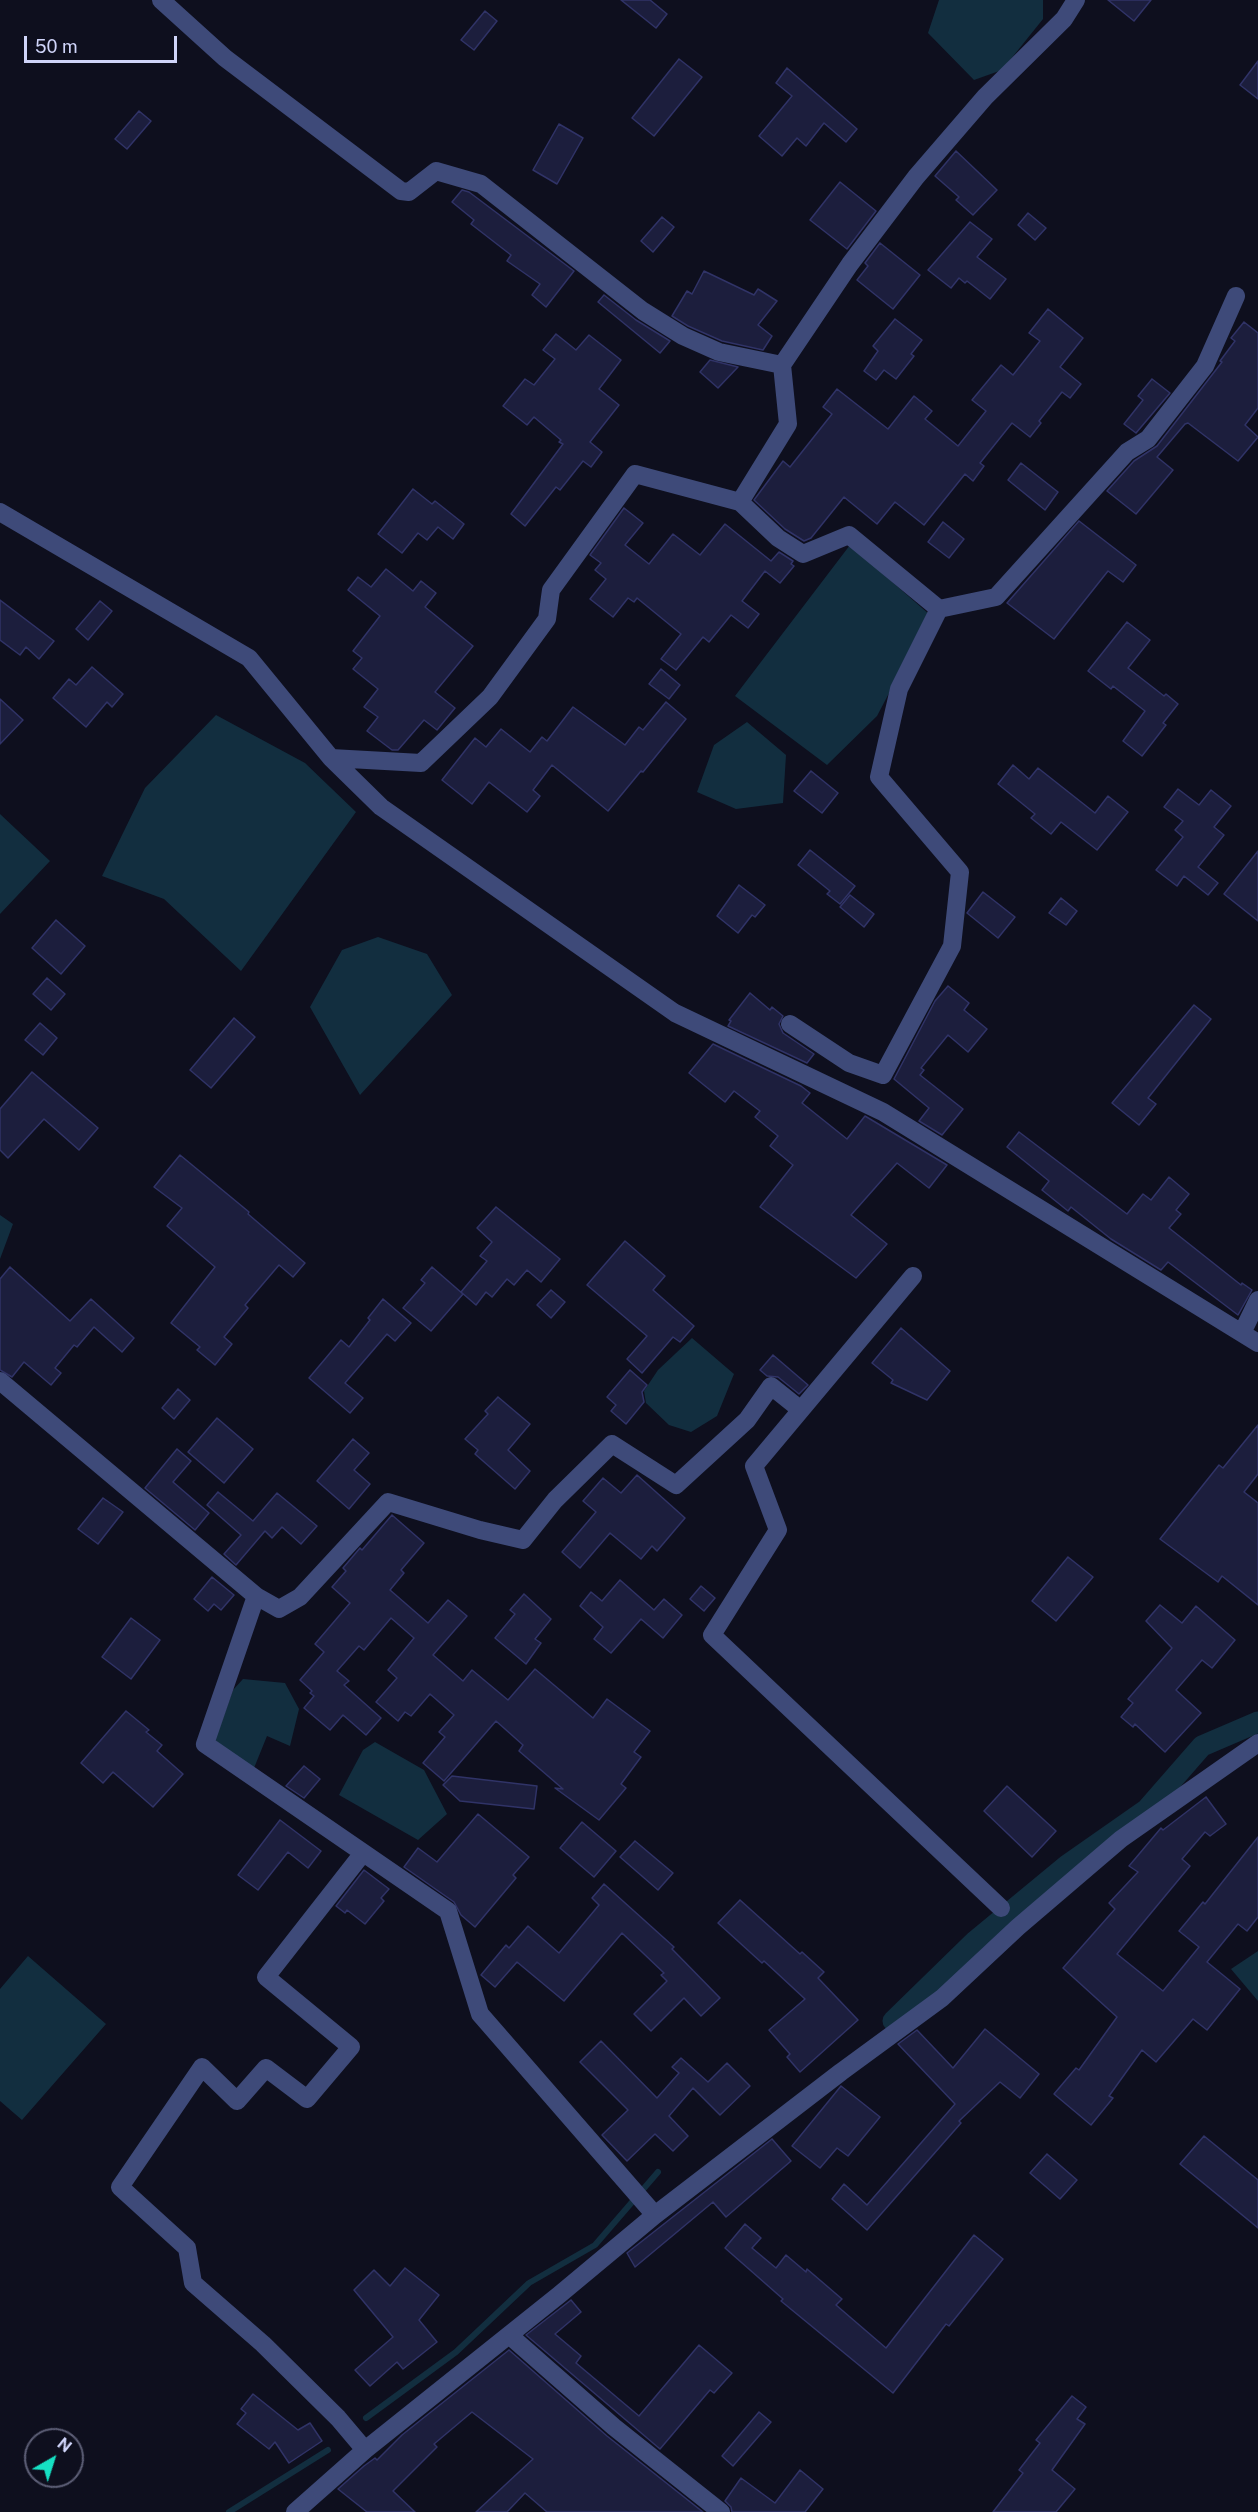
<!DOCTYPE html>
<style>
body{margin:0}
#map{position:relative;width:1258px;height:2512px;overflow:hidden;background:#0e0f1e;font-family:"Public Sans",sans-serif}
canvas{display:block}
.north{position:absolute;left:24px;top:2428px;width:60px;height:60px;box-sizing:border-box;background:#0e0f1e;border:2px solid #5c5e76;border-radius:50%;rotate:39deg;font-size:16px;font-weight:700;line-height:24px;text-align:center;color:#d0d5fa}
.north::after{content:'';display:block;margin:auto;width:21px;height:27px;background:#16e0c3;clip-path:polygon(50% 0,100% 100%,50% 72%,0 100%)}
.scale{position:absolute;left:24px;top:36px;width:153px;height:27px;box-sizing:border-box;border:3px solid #d0d5fa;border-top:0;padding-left:8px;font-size:18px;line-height:21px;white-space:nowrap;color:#d0d5fa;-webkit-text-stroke:4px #0e0f1e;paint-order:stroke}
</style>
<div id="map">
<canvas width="1258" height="2512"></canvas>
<div class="north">N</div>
<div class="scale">50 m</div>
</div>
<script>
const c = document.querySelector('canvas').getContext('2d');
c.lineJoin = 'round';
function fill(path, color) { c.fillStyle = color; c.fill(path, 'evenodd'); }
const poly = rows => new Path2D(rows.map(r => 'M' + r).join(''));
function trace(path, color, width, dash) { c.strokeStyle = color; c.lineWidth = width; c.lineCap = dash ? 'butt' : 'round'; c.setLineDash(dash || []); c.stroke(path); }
const water = poly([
 [939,0,1043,0,1043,19,1002,70,974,80,928,33],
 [850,545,930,615,877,716,827,765,735,696],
 [216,715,305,763,356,812,241,971,164,899,102,876,145,788],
 [747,722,786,755,783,803,736,809,697,792,714,745],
 [0,814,50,861,0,914],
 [378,937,427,954,452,995,360,1095,310,1007,342,950],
 [0,1215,13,1224,0,1259],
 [692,1338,734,1374,717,1416,691,1432,669,1425,646,1403,644,1391,658,1370],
 [243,1679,285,1683,299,1709,290,1746,267,1736,252,1773,215,1740,233,1690],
 [375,1742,424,1770,447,1814,418,1840,339,1795,363,1750],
 [1258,1951,1258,2001,1231,1969],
 [28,1956,106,2024,22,2120,0,2101,0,1989]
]);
const stream = poly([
 [366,2418,456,2352,529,2283,595,2245,658,2172],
 [229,2512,328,2450]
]);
const canal = poly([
 [893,2021,975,1941,1067,1865,1147,1809,1202,1746,1258,1722]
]);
const building = poly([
 [621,0,650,0,667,14,656,28,621,0],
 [1108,0,1151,0,1134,21,1108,0],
 [485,11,497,21,474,50,461,40,485,11],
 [679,59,702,77,654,136,632,118,679,59],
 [1258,61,1258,99,1240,85,1258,61],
 [787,68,857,129,846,142,824,123,806,146,797,138,782,156,759,136,792,96,776,83,787,68],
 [139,111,151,121,127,149,115,139,139,111],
 [559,124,583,138,557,184,533,170,559,124],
 [956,151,997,190,973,215,956,200,959,197,935,176,956,151],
 [840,182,876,211,847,249,810,220,840,182],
 [462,190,469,192,574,271,546,307,532,295,540,284,507,261,511,255,471,224,474,220,452,202,462,190],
 [1028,213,1046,228,1035,240,1018,225,1028,213],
 [662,217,674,227,653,252,641,241,662,217],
 [970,222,992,239,977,257,1006,279,990,299,967,281,965,283,959,278,951,288,928,270,970,222],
 [880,243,920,275,893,309,857,280,868,266,865,263,880,243],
 [704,271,754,295,758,289,777,301,758,325,772,336,763,350,722,341,688,326,672,316,687,291,692,294,704,271],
 [604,295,636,320,670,341,660,353,598,302,604,295],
 [1048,309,1083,338,1060,367,1081,384,1070,398,1062,392,1039,421,1041,423,1030,437,1012,423,980,463,984,466,973,481,965,474,924,525,895,502,877,524,844,497,811,538,804,541,785,529,754,500,783,461,790,467,832,414,823,407,837,389,888,429,914,396,932,411,925,419,958,446,986,411,972,400,1001,365,1013,375,1040,341,1029,333,1048,309],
 [895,319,922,340,911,354,914,356,896,379,884,370,876,380,864,371,878,351,873,346,895,319],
 [1244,322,1258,333,1258,408,1245,425,1258,437,1238,461,1188,423,1185,424,1157,457,1173,470,1136,514,1107,491,1134,461,1157,446,1222,362,1220,361,1235,341,1231,338,1244,322],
 [556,334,576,350,589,335,621,360,599,389,619,405,590,442,602,452,591,467,583,461,560,490,556,487,525,526,511,514,563,444,559,442,561,440,534,417,527,425,503,406,525,379,534,385,555,359,543,350,556,334],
 [710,360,738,367,718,388,700,372,710,360],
 [1152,379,1170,393,1136,433,1124,424,1143,400,1138,396,1152,379],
 [1021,463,1058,492,1045,510,1008,480,1021,463],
 [413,489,432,504,435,501,464,524,453,539,438,527,427,540,418,533,402,553,378,534,413,489],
 [624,508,643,523,625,545,649,564,673,534,700,555,725,524,771,561,779,552,793,561,791,564,794,566,780,583,765,571,742,601,759,614,748,628,731,615,709,642,703,637,676,670,661,659,681,634,637,598,634,602,628,598,613,617,590,599,606,579,595,570,601,563,590,555,624,508],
 [1079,521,1136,565,1123,582,1108,571,1054,639,1007,603,1079,521],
 [943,522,964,539,949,558,928,542,943,522],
 [386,569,413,591,421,581,436,593,425,607,473,646,435,692,455,708,437,730,424,720,398,750,392,750,367,731,378,717,364,707,378,689,353,669,362,658,353,651,380,616,348,590,358,577,371,587,386,569],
 [0,600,54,641,39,659,26,647,20,655,0,640,0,600],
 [100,601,112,611,88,640,76,629,100,601],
 [1127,622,1150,640,1128,668,1164,696,1166,694,1178,704,1163,723,1166,725,1142,756,1123,741,1145,711,1113,686,1111,689,1088,671,1127,622],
 [92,667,123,694,112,707,107,702,86,727,53,698,69,679,76,685,92,667],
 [661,669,680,685,669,699,649,684,661,669],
 [0,699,23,720,0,744,0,699],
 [666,702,686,719,643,772,641,771,608,811,552,765,533,790,540,796,527,812,489,782,472,804,442,780,475,738,486,747,501,729,530,752,542,737,547,741,573,707,625,745,639,727,643,730,666,702],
 [1013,765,1029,779,1038,768,1095,813,1108,796,1128,812,1097,850,1061,822,1051,834,1031,818,1035,814,998,784,1013,765],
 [811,771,838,793,822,813,794,791,811,771],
 [1178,789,1199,805,1211,790,1231,806,1214,827,1224,835,1198,867,1218,883,1208,895,1184,876,1177,886,1156,870,1183,837,1175,830,1183,821,1164,807,1178,789],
 [810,850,855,886,840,904,827,894,830,891,798,865,810,850],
 [1258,851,1258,921,1224,894,1258,851],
 [739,885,765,905,755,917,752,915,738,933,717,916,739,885],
 [983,892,1015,917,998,938,967,913,983,892],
 [850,895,874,914,864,927,840,907,850,895],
 [1061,898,1077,911,1066,925,1049,913,1061,898],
 [56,920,85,946,61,974,32,948,56,920],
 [47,978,65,994,51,1010,33,994,47,978],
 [948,986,969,1003,964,1010,987,1029,968,1052,948,1035,921,1068,924,1070,920,1075,963,1109,942,1135,919,1121,929,1108,894,1079,935,1001,948,986],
 [750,993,770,1010,772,1007,783,1016,779,1024,783,1033,814,1054,807,1063,728,1026,731,1021,729,1020,750,993],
 [1194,1005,1211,1019,1148,1098,1156,1104,1139,1125,1112,1103,1194,1005],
 [234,1018,255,1037,211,1088,190,1070,234,1018],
 [40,1023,57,1038,43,1055,25,1040,40,1023],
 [713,1044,801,1086,810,1093,802,1103,847,1139,865,1116,947,1165,929,1188,897,1163,851,1215,887,1244,856,1278,760,1207,793,1165,770,1146,778,1136,755,1117,760,1111,734,1091,725,1102,689,1073,713,1044],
 [32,1072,98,1128,79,1150,44,1119,8,1158,0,1150,0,1109,32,1072],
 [1019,1132,1127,1214,1143,1194,1151,1200,1169,1177,1189,1194,1176,1210,1181,1214,1169,1228,1241,1285,1242,1283,1252,1290,1238,1315,1168,1262,1161,1270,1111,1239,1071,1207,1068,1211,1042,1190,1049,1181,1007,1147,1019,1132],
 [180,1155,249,1212,248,1214,305,1263,293,1277,279,1265,245,1305,248,1308,224,1337,232,1344,215,1365,197,1350,200,1347,171,1323,215,1267,167,1226,182,1208,154,1187,180,1155],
 [496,1207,560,1259,541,1282,527,1270,514,1285,507,1279,492,1297,486,1292,476,1305,461,1292,487,1261,480,1256,492,1242,477,1228,496,1207],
 [625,1241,665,1276,653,1290,694,1326,680,1342,673,1337,642,1373,627,1359,647,1336,587,1285,625,1241],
 [10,1267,70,1321,91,1299,134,1338,122,1352,94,1327,77,1347,74,1345,55,1368,61,1373,51,1385,24,1362,12,1377,0,1370,0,1279,10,1267],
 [432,1267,463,1294,431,1331,403,1308,425,1283,421,1280,432,1267],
 [551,1290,565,1302,551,1318,537,1305,551,1290],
 [383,1299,411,1323,395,1341,387,1334,345,1383,363,1398,350,1413,309,1378,341,1340,349,1347,370,1320,368,1318,383,1299],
 [901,1328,950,1371,927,1400,891,1383,893,1380,872,1363,901,1328],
 [773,1355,808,1385,799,1394,778,1377,767,1376,760,1370,773,1355],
 [630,1370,647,1385,642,1392,644,1402,626,1424,611,1411,616,1405,607,1397,630,1370],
 [178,1389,190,1400,174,1419,162,1408,178,1389],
 [498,1397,530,1424,508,1450,530,1471,515,1489,475,1454,478,1450,465,1439,488,1414,485,1411,498,1397],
 [217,1418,253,1449,224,1483,188,1452,217,1418],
 [1258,1425,1258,1474,1244,1492,1258,1503,1258,1605,1222,1576,1218,1582,1160,1539,1219,1465,1223,1468,1258,1425],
 [353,1439,369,1453,354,1470,370,1484,349,1509,317,1481,353,1439],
 [177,1449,191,1461,173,1482,209,1513,195,1530,145,1488,177,1449],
 [637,1475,685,1518,657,1551,652,1546,641,1559,610,1533,580,1568,562,1552,596,1512,583,1501,603,1478,621,1493,637,1475],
 [218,1492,253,1521,277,1493,317,1526,301,1544,282,1527,272,1538,265,1531,236,1565,224,1554,241,1535,207,1505,218,1492],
 [103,1498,123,1512,98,1544,78,1529,103,1498],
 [392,1515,424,1543,401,1570,404,1573,390,1590,428,1623,448,1600,467,1616,433,1655,463,1681,472,1670,508,1700,535,1669,593,1718,607,1699,650,1731,634,1752,641,1757,621,1784,626,1788,599,1820,555,1788,563,1789,519,1751,523,1745,496,1721,444,1781,423,1763,445,1737,439,1732,454,1715,430,1694,411,1716,405,1712,398,1721,376,1702,397,1678,388,1670,414,1638,391,1618,364,1650,359,1646,337,1671,349,1681,344,1685,381,1718,366,1735,343,1715,330,1730,304,1708,314,1696,310,1693,312,1691,300,1680,324,1652,315,1644,350,1603,332,1587,346,1571,343,1568,360,1548,362,1550,392,1515],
 [1068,1557,1093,1577,1056,1621,1032,1601,1068,1557],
 [212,1577,234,1595,221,1610,214,1604,208,1611,194,1599,212,1577],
 [620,1580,654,1610,664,1599,682,1615,663,1638,641,1619,611,1653,594,1639,603,1627,580,1606,591,1592,602,1601,620,1580],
 [701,1586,715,1598,704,1611,690,1599,701,1586],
 [524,1594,551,1619,535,1639,541,1643,526,1664,495,1638,515,1614,510,1610,524,1594],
 [1160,1605,1182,1623,1196,1606,1235,1640,1212,1668,1202,1660,1176,1690,1201,1713,1165,1752,1135,1724,1133,1727,1121,1717,1133,1703,1128,1699,1172,1648,1146,1621,1160,1605],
 [131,1618,160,1640,131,1679,102,1657,131,1618],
 [126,1711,149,1730,146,1732,162,1745,157,1751,183,1774,153,1807,113,1772,103,1783,81,1763,126,1711],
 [304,1766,320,1779,304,1798,286,1786,304,1766],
 [452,1776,537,1786,534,1809,460,1801,443,1785,452,1776],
 [1007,1786,1056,1831,1032,1857,984,1811,1007,1786],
 [1206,1797,1226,1824,1210,1836,1205,1832,1182,1859,1190,1866,1117,1954,1163,1991,1199,1947,1179,1931,1203,1902,1205,1904,1258,1837,1258,1917,1247,1931,1238,1924,1207,1962,1240,1989,1207,2030,1193,2019,1156,2062,1142,2050,1109,2096,1113,2098,1091,2125,1054,2094,1076,2068,1079,2070,1117,2017,1063,1968,1115,1909,1109,1903,1138,1872,1129,1866,1161,1828,1163,1830,1206,1797],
 [478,1814,529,1857,513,1875,516,1878,475,1927,461,1915,454,1902,404,1867,418,1848,437,1862,478,1814],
 [280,1820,321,1851,308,1868,288,1852,258,1890,238,1875,280,1820],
 [582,1822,616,1851,594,1877,560,1848,582,1822],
 [635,1841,673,1873,658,1890,620,1857,635,1841],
 [364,1870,389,1889,381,1898,384,1901,365,1924,347,1910,345,1913,336,1906,364,1870],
 [604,1884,674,1947,672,1949,720,1998,701,2016,684,1998,651,2031,634,2014,667,1981,661,1975,664,1973,622,1933,564,2001,517,1962,495,1987,481,1975,506,1945,509,1948,528,1926,559,1953,599,1905,592,1898,604,1884],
 [740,1900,800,1954,802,1952,824,1972,818,1978,858,2020,800,2072,787,2057,790,2054,769,2030,805,1999,764,1961,762,1963,718,1923,740,1900],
 [985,2029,1039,2074,1020,2098,1000,2082,959,2121,961,2123,867,2230,832,2199,844,2184,867,2205,955,2104,898,2044,917,2030,953,2068,985,2029],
 [601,2041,657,2098,679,2073,672,2067,681,2058,708,2082,727,2063,750,2086,720,2115,693,2088,669,2116,688,2136,673,2151,655,2134,627,2161,602,2135,628,2110,580,2062,601,2041],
 [841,2086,880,2117,848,2156,837,2148,820,2168,792,2146,841,2086],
 [1204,2136,1258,2180,1258,2228,1180,2164,1204,2136],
 [772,2139,791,2161,726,2217,713,2202,635,2267,627,2253,772,2139],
 [1047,2154,1077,2180,1060,2199,1030,2173,1047,2154],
 [745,2224,761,2238,752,2248,776,2268,786,2255,806,2272,807,2269,842,2299,836,2305,886,2348,974,2235,1003,2259,949,2326,946,2324,893,2393,781,2301,783,2299,725,2248,745,2224],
 [405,2268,439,2295,419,2320,437,2342,403,2369,397,2362,370,2386,355,2370,393,2337,354,2290,374,2270,390,2286,405,2268],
 [571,2300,581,2312,555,2334,581,2356,576,2363,639,2416,699,2345,732,2373,714,2393,710,2390,660,2449,526,2335,571,2300],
 [509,2350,607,2436,703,2512,547,2512,525,2493,507,2512,476,2512,533,2459,472,2412,434,2444,437,2447,393,2491,415,2512,367,2512,338,2489,364,2466,375,2458,377,2460,402,2435,509,2350],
 [253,2394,298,2430,310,2423,322,2441,289,2463,275,2442,269,2449,237,2424,246,2413,241,2409,253,2394],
 [1072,2396,1086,2407,1077,2419,1085,2424,1052,2470,1075,2489,1056,2512,993,2512,1023,2473,1019,2470,1040,2443,1036,2440,1072,2396],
 [759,2412,771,2422,733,2466,722,2456,759,2412],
 [800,2470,823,2489,805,2512,732,2512,731,2507,725,2501,741,2478,775,2503,800,2470]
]);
const minor = poly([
 [161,0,225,58,401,191,409,192,436,171,481,184,643,311,683,336,719,352,782,365],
 [0,512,249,658,331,758,381,807,675,1013,883,1112,1258,1343],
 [939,609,996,597,1127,452,1148,439,1205,366,1236,296],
 [331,758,421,763,490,697,547,619,551,590,635,474,740,502],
 [790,1024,849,1063,883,1075,952,946,960,872,879,777,899,689,939,609,849,535,803,554,778,538,740,502,788,424,782,365,850,264,916,177,985,97,1064,19,1076,0],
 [913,1276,754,1466,778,1530,712,1635,1001,1908],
 [1242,1333,1258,1300],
 [0,1381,256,1596,205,1744,448,1911,480,2014,655,2215],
 [256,1596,279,1609,300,1597,388,1502,480,1530,523,1540,555,1500,612,1444,676,1485,747,1420,771,1386,801,1410],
 [363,1853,266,1977,351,2047,307,2099,266,2068,237,2101,202,2067,120,2187,187,2248,193,2283,263,2344,338,2418,365,2450],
 [509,2335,614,2427,721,2512],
 [295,2512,365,2450,559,2295,655,2215,841,2072,942,1998,1018,1927,1121,1839,1258,1743]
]);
fill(water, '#122e3f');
trace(stream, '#122e3f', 6);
trace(canal, '#122e3f', 21);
fill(building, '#1c1e3d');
trace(building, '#303367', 1.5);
trace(minor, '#3e4a79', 18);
</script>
